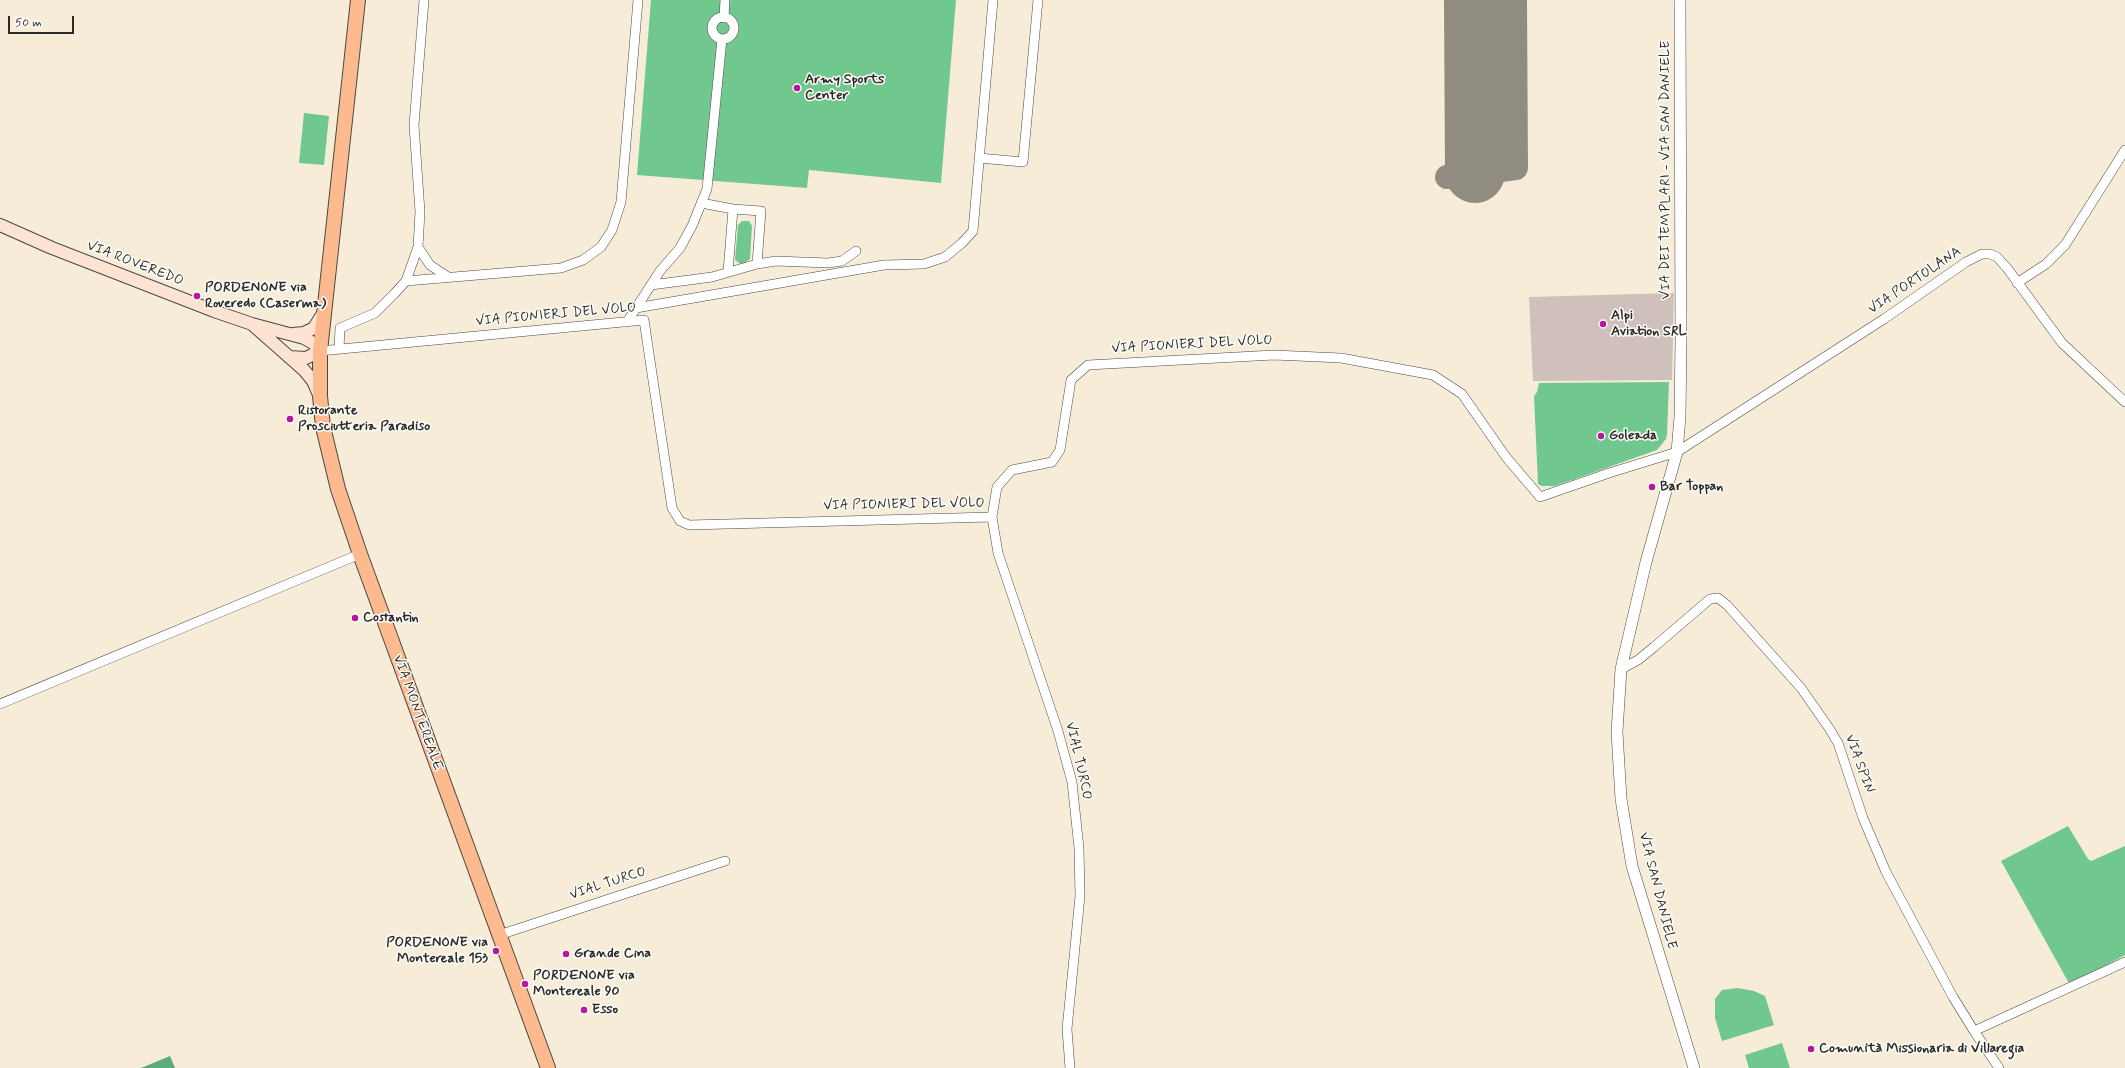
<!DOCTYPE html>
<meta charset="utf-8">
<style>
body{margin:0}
#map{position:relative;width:2125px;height:1068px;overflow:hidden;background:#f7ecd8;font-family:Mynerve,sans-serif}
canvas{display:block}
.scale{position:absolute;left:8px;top:16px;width:66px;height:18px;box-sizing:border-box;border:2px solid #2b2b2b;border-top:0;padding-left:5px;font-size:12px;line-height:14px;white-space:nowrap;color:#2b2b2b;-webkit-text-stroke:3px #fdfcf7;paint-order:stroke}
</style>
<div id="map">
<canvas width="2125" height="1068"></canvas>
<div class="scale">50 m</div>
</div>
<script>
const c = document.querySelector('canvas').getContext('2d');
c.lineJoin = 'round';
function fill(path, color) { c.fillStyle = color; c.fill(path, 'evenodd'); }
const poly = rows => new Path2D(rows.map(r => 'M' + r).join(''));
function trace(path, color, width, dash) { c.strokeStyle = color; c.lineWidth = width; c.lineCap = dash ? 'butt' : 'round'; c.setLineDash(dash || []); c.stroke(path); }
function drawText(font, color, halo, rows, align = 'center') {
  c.font = font + ' Mynerve,sans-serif'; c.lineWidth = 3; c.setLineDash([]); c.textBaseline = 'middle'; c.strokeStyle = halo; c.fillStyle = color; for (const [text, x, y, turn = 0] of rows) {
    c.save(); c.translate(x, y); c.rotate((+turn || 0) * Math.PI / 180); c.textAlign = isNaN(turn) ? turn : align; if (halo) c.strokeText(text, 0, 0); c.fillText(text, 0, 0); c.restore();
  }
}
const industrial = poly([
 [1674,293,1672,380,1533,381,1529,297]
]);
const green = poly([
 [651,0,956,0,941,183,809,170,807,188,637,175],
 [304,113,329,116,324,165,299,163],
 [742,221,749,221,752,226,750,259,742,265,735,260,738,225],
 [1669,382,1667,434,1666,439,1657,450,1555,486,1542,486,1538,484,1534,396,1537,392,1539,383],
 [2068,826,2088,859,2091,861,2125,846,2125,955,2070,985,2001,861],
 [1738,988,1754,991,1765,996,1774,1025,1722,1041,1715,1018,1715,999,1722,990],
 [1782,1043,1790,1068,1749,1068,1745,1055]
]);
const forest = poly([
 [170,1056,175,1068,141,1068]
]);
const taxiway = poly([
 [1447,177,1516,168,1515,0]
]);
const runway = poly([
 [1474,0,1475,173]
]);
const minor = poly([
 '712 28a11 11 0 1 1 22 0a11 11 0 1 1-22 0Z',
 [724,18,725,0],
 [979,158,1023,162,1038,0],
 [701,203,733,209],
 [418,247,430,265,448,277],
 [728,272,733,209,761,211,757,264],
 [406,281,561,268,583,260,601,247,612,230,621,202,638,0],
 [2017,283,2046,264,2065,245,2125,150],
 [651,285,712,277,757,264,776,261,828,263,842,261,856,251],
 [636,308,884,265,924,264,945,257,962,243,973,231,993,0],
 [627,322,660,271,680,248,692,226,707,189,722,39],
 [339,349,340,328,375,313,394,294,406,281,418,247,420,212,414,125,424,0],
 [320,351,644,320,672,508,680,521,689,525,992,517,997,487,1012,470,1052,462,1060,450,1071,380,1088,365,1274,355,1341,358,1433,375,1462,394,1506,457,1540,497,1609,473,1677,452,1884,319,1966,262,1982,254,1990,254,1997,257,2007,268,2062,343,2125,402],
 [992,517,998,553,1058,731,1072,782,1079,848,1080,896,1067,1029,1070,1068],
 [1621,669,1638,660,1654,647,1710,599,1718,598,1727,605,1801,688,1829,728,1838,743,1863,818,1886,872,1953,997,1974,1031,1999,1068],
 [0,704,360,554],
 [499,935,725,861],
 [1974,1031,2125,962]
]);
const tertiary = poly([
 [1680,0,1681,340,1680,417,1677,452,1646,562,1621,669,1617,732,1621,799,1632,866,1694,1068]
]);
const secondary = poly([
 [0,225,52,248,214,311,252,324,304,338,313,343,320,351,306,358,289,357],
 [253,325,304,370,313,381,319,395],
 [293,334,304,333,314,328,324,312]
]);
const primary = poly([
 [358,0,320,351,320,396,323,427,338,489,360,554,548,1068]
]);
const markers = [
 [797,88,4,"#b5179e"],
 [197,296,4,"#b5179e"],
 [1603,324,4,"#b5179e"],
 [290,419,4,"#b5179e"],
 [1601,436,4,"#b5179e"],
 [1652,487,4,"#b5179e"],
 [355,618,4,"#b5179e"],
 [496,951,4,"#b5179e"],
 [566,954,4,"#b5179e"],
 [525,984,4,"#b5179e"],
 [584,1010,4,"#b5179e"],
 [1811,1049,4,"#b5179e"]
];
const poiNames = [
 ["Army Sports",805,80],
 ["Center",805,96],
 ["PORDENONE via",205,288],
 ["Roveredo (Caserma)",205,304],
 ["Alpi",1611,316],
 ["Aviation SRL",1611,332],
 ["Ristorante",298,411],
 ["Prosciutteria Paradiso",298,427],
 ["Goleada",1609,436],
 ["Bar Toppan",1660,487],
 ["Costantin",363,618],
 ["PORDENONE via",488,943,"right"],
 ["Montereale 153",488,959,"right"],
 ["Grande Cina",574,954],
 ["PORDENONE via",533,976],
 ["Montereale 90",533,992],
 ["Esso",592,1010],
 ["Comunità Missionaria di Villaregia",1819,1049]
];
const streetNames = [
 ["VIA DEI TEMPLARI - VIA SAN DANIELE",1666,170,-90],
 ["VIA ROVEREDO",135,264,21],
 ["VIA PORTOLANA",1915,281,-34],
 ["VIA PIONIERI DEL VOLO",556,315,-5],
 ["VIA PIONIERI DEL VOLO",1192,345,-3],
 ["VIA PIONIERI DEL VOLO",904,505,-1],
 ["VIA MONTEREALE",417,713,70],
 ["VIAL TURCO",1078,761,77],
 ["VIA SPIN",1859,764,70],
 ["VIAL TURCO",608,884,-18],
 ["VIA SAN DANIELE",1657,891,76]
];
fill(industrial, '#d0c0bc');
fill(green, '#71c88e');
fill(forest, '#5cac79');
trace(taxiway, '#918c82', 24);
trace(runway, '#918c82', 60);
trace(minor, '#4a4845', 10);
trace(tertiary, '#4a4845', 12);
trace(secondary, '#4a4845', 14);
trace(primary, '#4a4845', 16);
trace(minor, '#fff', 9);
trace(tertiary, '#fff', 11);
trace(secondary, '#fee3d2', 12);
trace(primary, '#fcba8e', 14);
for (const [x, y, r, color] of markers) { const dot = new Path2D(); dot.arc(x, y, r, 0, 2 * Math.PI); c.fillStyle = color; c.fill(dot); trace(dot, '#fdfcf7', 1.5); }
drawText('bold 14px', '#2b2b2b', '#fdfcf7', poiNames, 'left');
drawText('14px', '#2b2b2b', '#fdfcf7', streetNames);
</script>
